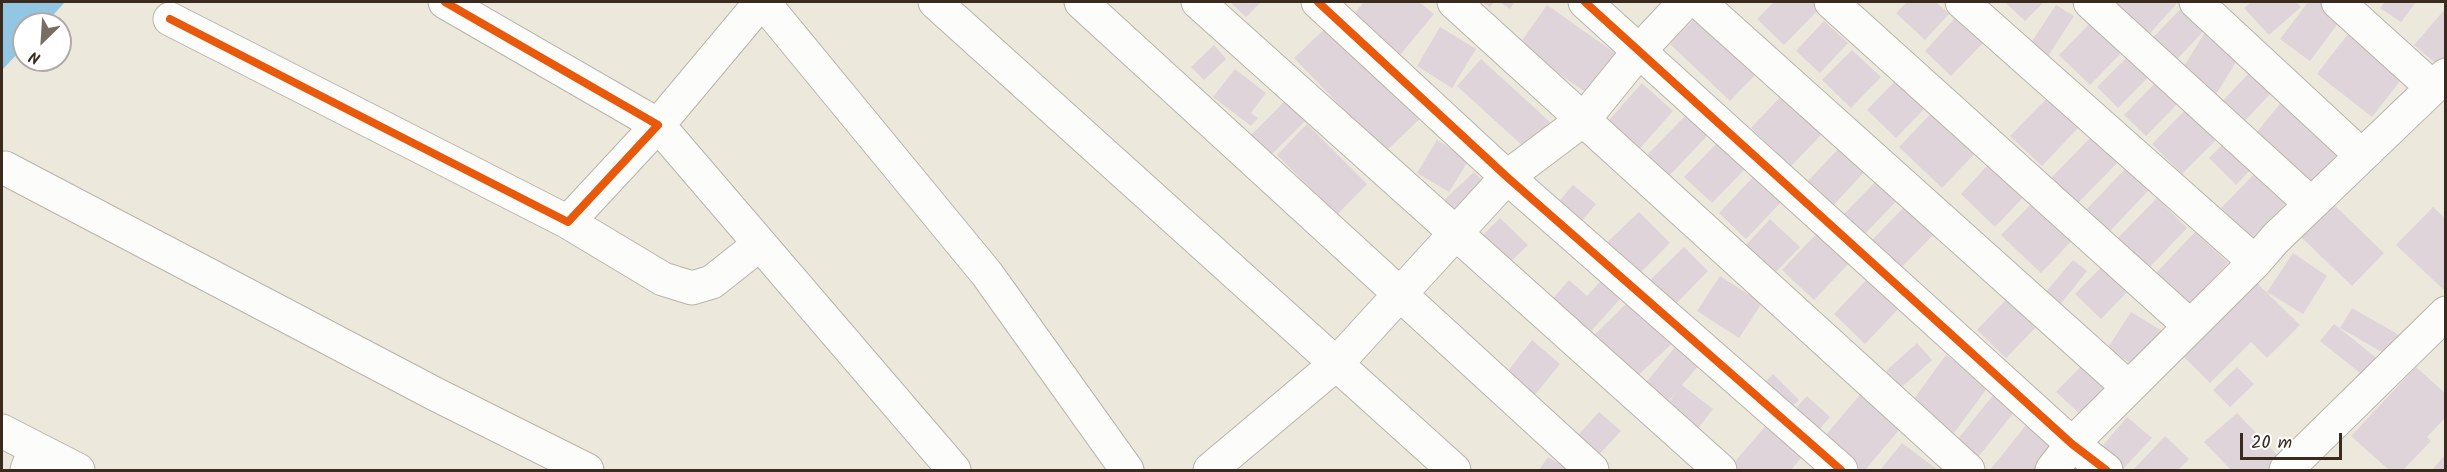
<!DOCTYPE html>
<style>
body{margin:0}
#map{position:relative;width:2447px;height:472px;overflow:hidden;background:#ede8dc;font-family:Kalam,sans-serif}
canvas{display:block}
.frame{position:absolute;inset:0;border:3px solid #3b2a1e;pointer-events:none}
.north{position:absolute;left:12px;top:12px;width:60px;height:60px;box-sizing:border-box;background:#fff;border:2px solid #b1aaa5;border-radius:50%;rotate:205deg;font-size:16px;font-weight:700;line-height:24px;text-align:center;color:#3b2a1e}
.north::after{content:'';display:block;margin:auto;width:21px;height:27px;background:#796c60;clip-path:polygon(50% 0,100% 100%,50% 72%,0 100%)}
.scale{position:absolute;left:2240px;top:433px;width:102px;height:27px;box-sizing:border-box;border:3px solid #3b2a1e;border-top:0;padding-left:8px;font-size:18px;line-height:21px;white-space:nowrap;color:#3b2a1e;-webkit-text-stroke:4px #fff;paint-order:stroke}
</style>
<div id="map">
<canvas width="2447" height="472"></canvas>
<div class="frame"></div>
<div class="north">N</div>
<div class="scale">20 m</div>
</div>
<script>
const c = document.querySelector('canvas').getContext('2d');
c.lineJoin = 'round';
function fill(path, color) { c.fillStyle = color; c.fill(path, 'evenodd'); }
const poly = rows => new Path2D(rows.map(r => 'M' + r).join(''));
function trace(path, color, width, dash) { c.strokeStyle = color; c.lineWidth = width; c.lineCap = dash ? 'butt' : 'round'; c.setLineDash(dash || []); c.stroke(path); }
const water = poly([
 [2,2,65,2,45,24,24,24,24,47,2,70]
]);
const building = poly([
 [1230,2,1261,2,1246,17],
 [1364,2,1419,2,1434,14,1400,55,1352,16],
 [1482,2,1494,2,1490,7],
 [1500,2,1515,2,1510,9],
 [1774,2,1822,2,1824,4,1784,45,1757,19],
 [1907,2,1936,2,1949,14,1925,40,1896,13],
 [2005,2,2044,2,2025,21],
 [2110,2,2178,2,2143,41],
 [2187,2,2212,22,2169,68,2145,46],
 [2251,2,2296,2,2301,7,2269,35,2244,8],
 [2308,2,2327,2,2345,14,2310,61,2280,39],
 [2385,2,2416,2,2401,22,2380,8],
 [1547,5,1615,53,1587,93,1518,46],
 [2056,5,2074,16,2045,61,2027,49],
 [2446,8,2446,72,2414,45],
 [1698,15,1758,72,1730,101,1670,44],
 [1956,17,1983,43,1951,76,1925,51],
 [2096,17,2127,47,2090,85,2059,55],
 [1335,19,1426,113,1385,152,1294,58],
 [1824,21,1848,43,1820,73,1796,51],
 [2209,26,2244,49,2212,101,2176,79],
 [2354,26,2392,55,2383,67,2401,80,2372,117,2317,74],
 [1440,27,1476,49,1452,88,1417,66],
 [1214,45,1226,59,1204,80,1191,67],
 [1852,50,1881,77,1851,108,1822,80],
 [2131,53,2152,73,2118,108,2097,87],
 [1481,59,1550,122,1525,148,1457,86],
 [1235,69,1266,93,1251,113,1258,118,1251,126,1213,97],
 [2249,73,2271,93,2237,129,2215,109],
 [1901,75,1930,103,1896,138,1867,110],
 [2157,81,2179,102,2146,136,2124,115],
 [1642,83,1673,111,1636,153,1604,126],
 [1785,92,1826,130,1791,166,1751,128],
 [2287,95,2346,143,2310,187,2248,143],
 [2048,97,2079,127,2042,166,2010,136],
 [1285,101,1305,121,1262,164,1242,144],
 [2189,106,2220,136,2182,174,2152,144],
 [1937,107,1980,148,1942,188,1899,147],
 [1687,114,1708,135,1668,177,1646,156],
 [1307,124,1367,184,1337,215,1277,155],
 [2091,137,2117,163,2078,203,2051,178],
 [2229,138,2256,164,2236,185,2209,158],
 [1437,140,1469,160,1449,192,1417,173],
 [1718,142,1746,168,1712,203,1684,177],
 [1841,146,1866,170,1832,207,1806,183],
 [1996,156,2031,189,1995,227,1961,194],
 [2261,167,2292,197,2252,238,2221,208],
 [2126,168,2149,190,2109,232,2086,210],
 [1474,172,1492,191,1461,220,1443,201],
 [1756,174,1783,200,1746,239,1719,213],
 [1880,177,1901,196,1863,236,1842,216],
 [1573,185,1596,204,1574,231,1550,212],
 [2039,196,2079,233,2041,273,2001,235],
 [2157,198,2187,228,2147,270,2116,240],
 [1907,204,1936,232,1899,270,1870,242],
 [2333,204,2384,253,2352,286,2301,237],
 [2433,207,2446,219,2446,292,2396,245],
 [1639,212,1670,243,1635,278,1603,246],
 [1500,218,1528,245,1506,266,1479,239],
 [1770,219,1800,247,1776,272,1746,245],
 [1821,229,1853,259,1814,300,1782,270],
 [2195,232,2228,263,2188,305,2155,274],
 [1684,247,1708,271,1670,310,1645,285],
 [2293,253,2327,276,2303,314,2267,292],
 [2073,260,2087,271,2060,305,2045,293],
 [2108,260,2134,285,2101,319,2075,294],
 [1608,273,1628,290,1586,337,1549,303,1569,280,1587,296],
 [1871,275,1902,305,1865,344,1834,314],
 [1720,276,1762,303,1739,338,1697,311],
 [2256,282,2300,325,2267,358,2251,342,2210,383,2182,355],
 [2013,292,2043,320,2006,358,1977,330],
 [1629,301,1679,337,1631,382,1590,339],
 [2352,308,2399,335,2387,355,2340,328],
 [2131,312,2162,331,2139,368,2107,349],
 [2334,324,2384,364,2370,381,2320,341],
 [1685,335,1708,354,1682,385,1713,409,1694,434,1663,409,1678,390,1661,409,1639,391],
 [1532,340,1560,364,1529,402,1501,380],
 [1917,343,1932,360,1902,387,1886,371],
 [1946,355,1988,387,1954,433,1911,403],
 [2086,361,2110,384,2081,415,2056,392],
 [2237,367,2254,384,2230,407,2213,390],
 [2416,367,2446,394,2446,417,2427,437,2431,441,2403,470,2389,470,2351,436],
 [1773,374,1799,400,1782,416,1757,390],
 [1864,390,1904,424,1865,470,1850,470,1819,443],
 [1994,394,2015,411,1975,461,1954,444],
 [1807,396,1830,417,1811,439,1787,418],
 [1599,412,1621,431,1590,464,1569,445],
 [2237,413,2280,458,2266,470,2231,470,2204,442],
 [1775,415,1812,445,1791,470,1738,470,1732,465],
 [2127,417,2152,438,2122,470,2099,450],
 [2030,420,2067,449,2050,470,1990,470],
 [2165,436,2189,459,2178,470,2133,470],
 [1902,443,1938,470,1880,470],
 [2444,456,2446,470,2432,470],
 [1548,457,1570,470,1539,470]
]);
const minor = poly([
 [761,2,658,125,954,470],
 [763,2,987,274,1127,470],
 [935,2,1454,470],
 [1081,2,1592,470],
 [1198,2,1720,470],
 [1318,2,1507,177,1841,470],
 [1454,2,1968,470],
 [1585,2,2072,444,2106,470],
 [1699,2,2128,387],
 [1831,2,2189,325],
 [1962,2,2255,262],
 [2090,2,2310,203],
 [2196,2,2361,155],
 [2338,2,2432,87],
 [170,19,568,222,658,125,445,2],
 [5,168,437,395,587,470],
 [568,222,663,279,692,288,712,282,760,244],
 [2,431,35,448],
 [27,470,35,448,78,470],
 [1210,470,1336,364,1507,177,1584,119,1639,51,1685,2],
 [2052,470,2072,444,2255,262,2276,238,2446,75],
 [2286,470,2446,313]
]);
const cycleway = poly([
 [1318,2,1507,177,1841,470],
 [1585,2,2072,444,2106,470],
 [170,19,568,222,658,125,445,2]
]);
fill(water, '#93c6e3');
fill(building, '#dfd4d9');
trace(minor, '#b9b4ab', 35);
trace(minor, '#fcfcfa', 33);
trace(cycleway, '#e8590c', 8);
</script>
